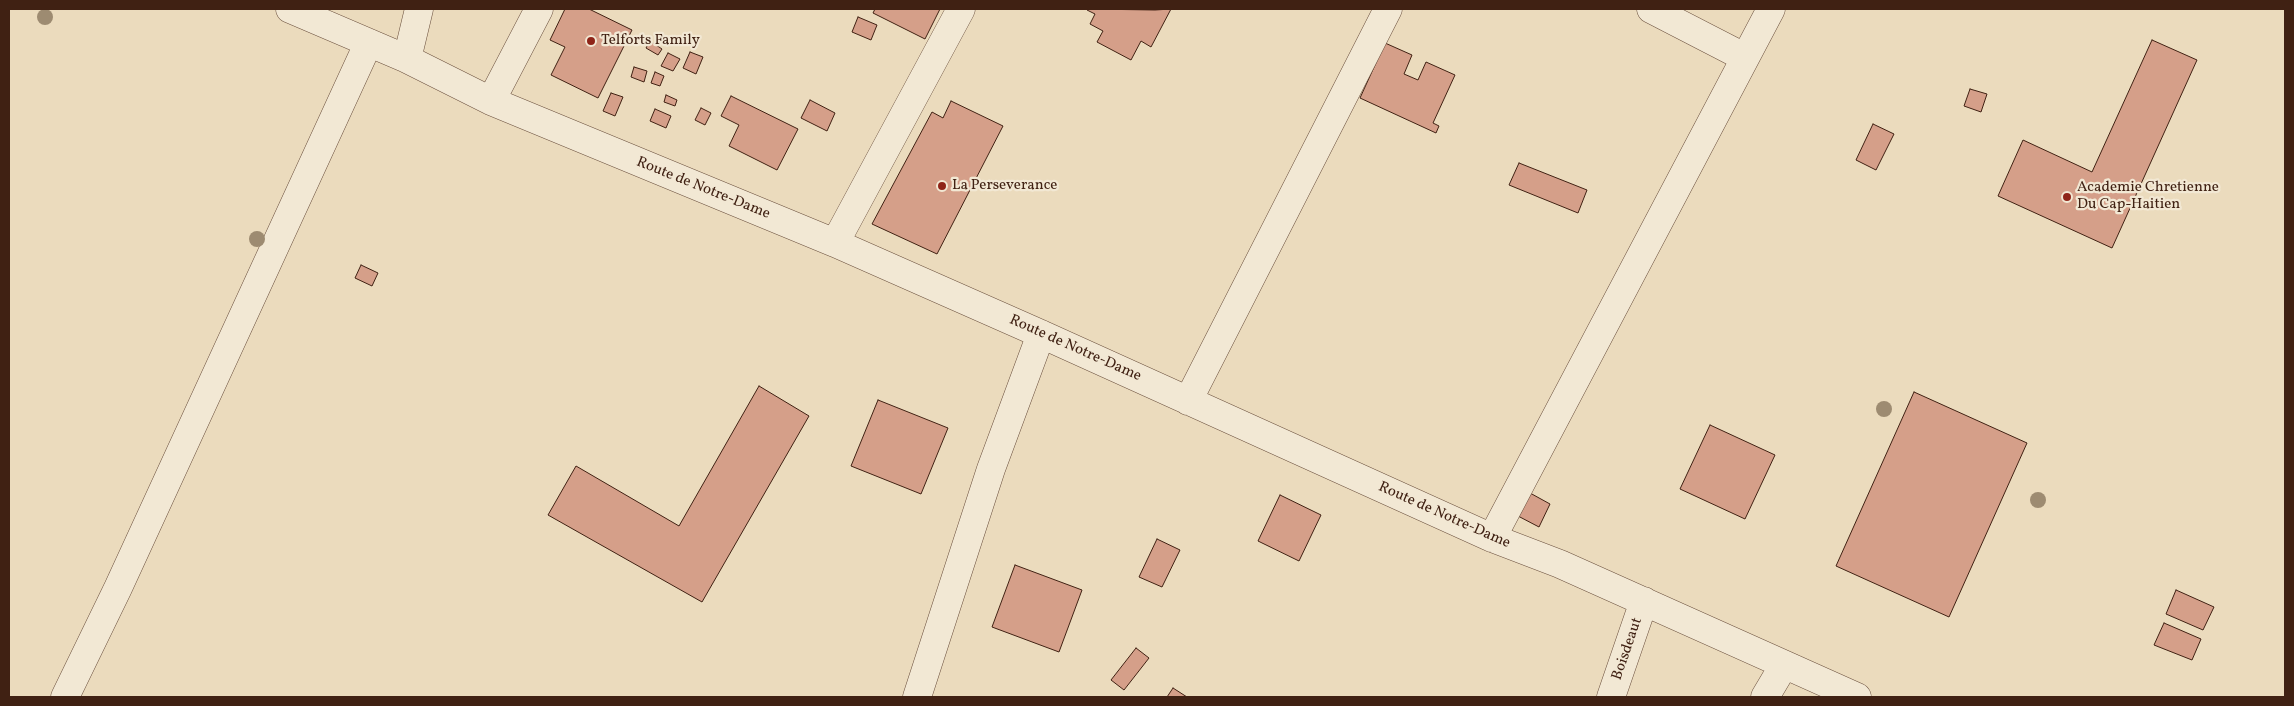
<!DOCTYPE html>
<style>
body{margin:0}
#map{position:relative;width:2294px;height:706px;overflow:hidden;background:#ebdbbd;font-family:Vollkorn,serif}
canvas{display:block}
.frame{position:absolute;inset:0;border:10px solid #402113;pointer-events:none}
</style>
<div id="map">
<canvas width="2294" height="706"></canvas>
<div class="frame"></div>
</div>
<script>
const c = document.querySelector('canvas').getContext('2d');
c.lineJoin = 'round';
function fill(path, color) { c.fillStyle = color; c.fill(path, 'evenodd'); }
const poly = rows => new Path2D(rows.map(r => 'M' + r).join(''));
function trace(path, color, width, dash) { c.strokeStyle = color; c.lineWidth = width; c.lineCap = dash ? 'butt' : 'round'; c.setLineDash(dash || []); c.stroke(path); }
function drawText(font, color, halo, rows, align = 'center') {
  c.font = font + ' Vollkorn,serif'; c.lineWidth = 4.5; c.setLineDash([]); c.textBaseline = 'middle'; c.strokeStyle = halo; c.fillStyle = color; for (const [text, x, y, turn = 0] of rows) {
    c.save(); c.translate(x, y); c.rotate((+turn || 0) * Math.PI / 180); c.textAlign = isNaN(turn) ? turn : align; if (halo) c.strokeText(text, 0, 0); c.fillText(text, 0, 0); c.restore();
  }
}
const building = poly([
 [565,9,589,9,632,30,598,98,551,75,565,47,550,40,565,9],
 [875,9,940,9,925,39,873,13,875,9],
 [1088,9,1155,10,1171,9,1151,47,1141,41,1131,60,1097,42,1103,31,1090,24,1095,14,1087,10,1088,9],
 [858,17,877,25,871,40,852,32,858,17],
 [2152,40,2197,60,2112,248,1998,196,2023,140,2092,172,2152,40],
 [650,41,662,49,658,55,646,48,650,41],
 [1385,43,1412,55,1404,74,1418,80,1426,62,1455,75,1433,123,1439,126,1436,133,1360,98,1385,43],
 [690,52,703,57,696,74,683,68,690,52],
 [668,53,680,59,673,71,661,66,668,53],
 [634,67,647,71,644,82,631,77,634,67],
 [655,72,664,76,660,86,651,83,655,72],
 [1970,89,1987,94,1981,112,1964,106,1970,89],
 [611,93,623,97,615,116,603,111,611,93],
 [666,95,677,100,675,106,664,102,666,95],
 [731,96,798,129,777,170,729,146,739,125,721,116,731,96],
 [810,100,835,113,827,131,801,118,810,100],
 [951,101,1003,126,937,254,872,224,932,112,943,118,951,101],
 [701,108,711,113,705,125,695,120,701,108],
 [655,109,671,116,666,128,650,121,655,109],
 [1873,124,1894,134,1876,170,1856,160,1873,124],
 [1519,163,1587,190,1578,213,1509,185,1519,163],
 [361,265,378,273,372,286,355,278,361,265],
 [759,386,809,416,702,602,548,515,576,466,679,526,759,386],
 [1914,392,2027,443,1949,617,1836,566,1914,392],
 [878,400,948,428,921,494,851,466,878,400],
 [1710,425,1775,455,1745,519,1680,489,1710,425],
 [1530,493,1550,504,1539,527,1518,516,1530,493],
 [1280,495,1321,515,1299,561,1258,541,1280,495],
 [1157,539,1180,550,1162,587,1139,577,1157,539],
 [1015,565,1082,590,1059,652,992,627,1015,565],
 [2176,590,2214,607,2203,630,2166,614,2176,590],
 [2164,623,2201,639,2192,660,2154,645,2164,623],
 [1136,648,1149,658,1124,690,1111,680,1136,648],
 [1173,688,1187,697,1167,697,1173,688]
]);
const minor = poly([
 [290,9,407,59,491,101,835,243,1041,334,1492,538,1560,564,1857,697],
 [1651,9,1744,57],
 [407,59,419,9],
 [491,101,539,9],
 [835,243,961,9],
 [1188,401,1388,9],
 [1492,538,1771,9],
 [65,697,118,588,368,44],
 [917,697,991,469,1041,334],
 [1611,697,1644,601],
 [1765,697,1784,665]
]);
const trees = [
 [45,17],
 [257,239],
 [1884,409],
 [2038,500]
];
const markers = [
 [591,41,5,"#8f2418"],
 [942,186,5,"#8f2418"],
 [2067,197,5,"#8f2418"]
];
const poiNames = [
 ["Telforts Family",601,41],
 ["La Perseverance",952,186],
 ["Academie Chretienne",2077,188],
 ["Du Cap-Haitien",2077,205]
];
const streetNames = [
 ["Route de Notre-Dame",703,189,22],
 ["Route de Notre-Dame",1075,349,24],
 ["Route de Notre-Dame",1444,516,24],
 ["Boisdeaut",1628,649,-71]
];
fill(building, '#d59f89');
trace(building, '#402113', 1);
trace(minor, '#6b503e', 29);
trace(minor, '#f2e8d4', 28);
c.fillStyle = '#9d8b71';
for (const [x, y] of trees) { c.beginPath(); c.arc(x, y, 8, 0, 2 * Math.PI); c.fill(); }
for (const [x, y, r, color] of markers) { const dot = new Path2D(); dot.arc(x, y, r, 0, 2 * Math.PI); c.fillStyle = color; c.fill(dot); trace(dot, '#f2e8d4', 2); }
drawText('15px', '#402113', '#f2e8d4', poiNames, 'left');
drawText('15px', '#402113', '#f2e8d4', streetNames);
</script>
